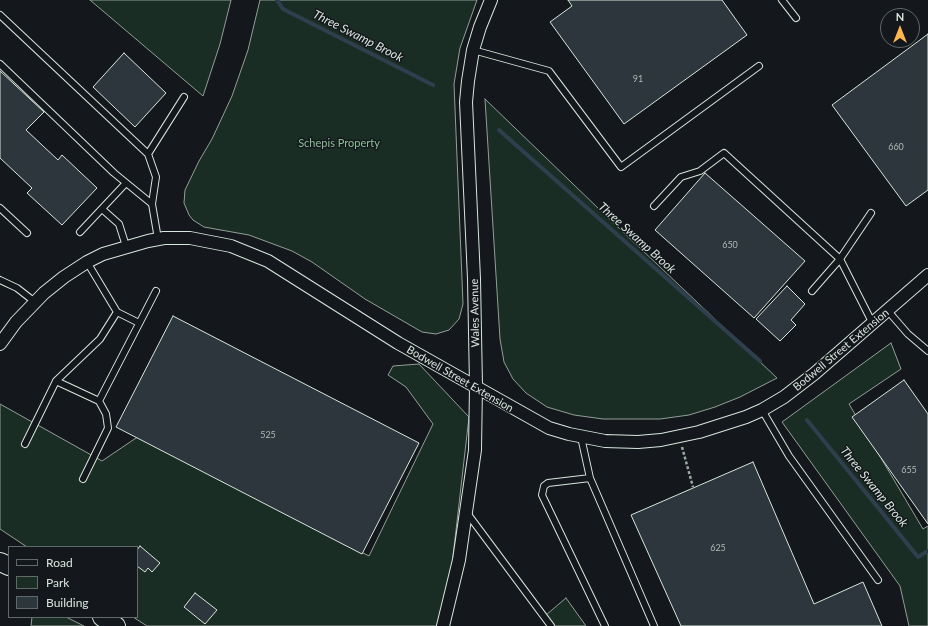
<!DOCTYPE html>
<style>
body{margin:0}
#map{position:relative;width:928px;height:626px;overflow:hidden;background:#14181c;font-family:Lato,sans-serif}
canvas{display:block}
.legend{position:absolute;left:8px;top:546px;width:130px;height:72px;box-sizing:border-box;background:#14181c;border:1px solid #626a69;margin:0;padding:5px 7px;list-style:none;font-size:12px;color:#d8e6dc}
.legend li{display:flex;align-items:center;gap:8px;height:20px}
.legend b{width:20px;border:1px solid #626a69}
.north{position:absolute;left:880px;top:8px;width:40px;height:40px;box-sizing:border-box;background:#14181c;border:1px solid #626a69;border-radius:50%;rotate:0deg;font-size:11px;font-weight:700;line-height:16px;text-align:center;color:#d8e6dc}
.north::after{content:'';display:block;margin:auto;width:14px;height:18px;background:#ffb74d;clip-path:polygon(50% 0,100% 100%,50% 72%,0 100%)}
</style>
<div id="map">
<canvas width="928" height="626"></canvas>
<ul class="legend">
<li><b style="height:5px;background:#14181c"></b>Road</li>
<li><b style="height:11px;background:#1a2d24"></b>Park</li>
<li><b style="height:11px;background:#2c363c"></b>Building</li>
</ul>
<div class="north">N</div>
</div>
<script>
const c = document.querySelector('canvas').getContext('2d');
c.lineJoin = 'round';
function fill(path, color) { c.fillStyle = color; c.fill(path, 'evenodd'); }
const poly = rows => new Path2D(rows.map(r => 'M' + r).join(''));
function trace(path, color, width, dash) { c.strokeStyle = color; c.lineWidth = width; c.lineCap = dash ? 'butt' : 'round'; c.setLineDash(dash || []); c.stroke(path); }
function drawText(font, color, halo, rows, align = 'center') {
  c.font = font + ' Lato,sans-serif'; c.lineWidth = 3; c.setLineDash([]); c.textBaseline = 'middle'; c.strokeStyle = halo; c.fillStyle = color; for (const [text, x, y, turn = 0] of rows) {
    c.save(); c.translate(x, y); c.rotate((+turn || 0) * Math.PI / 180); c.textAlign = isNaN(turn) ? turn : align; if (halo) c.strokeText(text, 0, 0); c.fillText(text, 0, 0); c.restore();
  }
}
const green = poly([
 [90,0,231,0,220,44,203,96,90,0],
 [260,0,477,0,460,48,454,84,463,304,459,319,449,330,436,334,422,332,365,299,312,262,292,251,249,235,204,227,193,220,189,215,184,203,185,190,199,161,212,139,232,96,248,50,260,0],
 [485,99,600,210,777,378,740,397,715,407,689,415,660,419,603,419,574,415,547,407,526,393,513,379,504,362,500,339,485,99],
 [891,343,901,369,849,404,923,529,928,526,928,626,909,626,900,586,782,422,891,343],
 [419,364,469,417,445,626,147,626,133,617,137,617,137,547,27,547,0,529,0,404,102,461,139,436,369,556,433,424,406,387,388,375,393,366,419,364],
 [566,598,586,626,554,626,546,615,566,598],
 [32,617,66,617,84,626,31,626,32,617]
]);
const stream = poly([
 [277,0,283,9,433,85],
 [499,130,760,361],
 [807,420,918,557,928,551]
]);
const building = poly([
 [568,0,722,0,747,35,624,124,550,22,572,6,568,0],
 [928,34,928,190,906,206,832,105,928,34],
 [124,53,166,93,135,127,93,87,124,53],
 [0,71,44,112,26,130,58,160,62,155,97,188,62,225,27,193,32,188,0,158,0,71],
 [705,173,805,261,754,318,655,230,705,173],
 [787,286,805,304,791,320,796,325,780,341,756,319,787,286],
 [173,316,419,443,362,554,116,427,173,316],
 [904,380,928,414,928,524,852,417,904,380],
 [753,462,814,604,863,582,882,626,681,626,631,515,753,462],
 [140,546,160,563,152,572,148,568,145,572,137,566,137,550,140,546],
 [195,593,217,610,205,624,184,607,195,593]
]);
const path = poly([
 [682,447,693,487]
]);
const service = poly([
 [782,0,796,18],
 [0,15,148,154],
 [473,50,549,71,621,167,759,66],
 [0,64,114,173,152,204,158,239],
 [152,204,156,177,148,154,184,97],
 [654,206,681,177,700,171,724,153,840,259,873,324],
 [0,208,27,233],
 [102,209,119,224,126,246],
 [80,232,126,183],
 [87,262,117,312,139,323],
 [0,280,17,288,35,302],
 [812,291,840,259,871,213],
 [888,311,908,334,928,351],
 [56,381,100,339,117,312],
 [762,410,789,456,878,580],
 [581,437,590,478,654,626],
 [25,444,56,381,99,401],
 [590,478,548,483,544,486,542,495,605,626],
 [83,479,108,428,106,414,99,401,156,291],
 [467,513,551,626]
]);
const minor = poly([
 [0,344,16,322,44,293,64,277,87,262,103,254,148,241,164,238,190,238,231,246,268,261,398,343,549,428,569,434,605,441,638,442,661,440,699,432,746,417,762,410,784,397,814,374,928,275],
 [443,626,459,560,475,450,476,386,474,279,466,102,468,81,473,50,480,27,491,0]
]);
const secondary = poly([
 [0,562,9,566],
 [102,617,116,626]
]);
const numberNames = [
 ["91",638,79],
 ["660",896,147],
 ["650",730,245],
 ["525",268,435],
 ["655",909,470],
 ["625",718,548]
];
const parkNames = [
 ["Schepis Property",339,143]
];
const streetNames = [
 ["Wales Avenue",475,313,-91],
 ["Bodwell Street Extension",841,350,-40],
 ["Bodwell Street Extension",460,379,30]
];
const waterNames = [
 ["Three Swamp Brook",358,36,27],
 ["Three Swamp Brook",637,238,42],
 ["Three Swamp Brook",874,487,51]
];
fill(green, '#1a2d24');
trace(green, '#939e99', 1);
trace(stream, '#2f3f4d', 4);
fill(building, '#2c363c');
trace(building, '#d8e6dc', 1);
trace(service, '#d8e6dc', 8);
trace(minor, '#d8e6dc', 14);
trace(secondary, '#d8e6dc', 20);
trace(path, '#9da8a2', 2.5, [3, 2]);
trace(service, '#14181c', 6);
trace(minor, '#14181c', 12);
trace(secondary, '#14181c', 18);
drawText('9px', '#adbab4', null, numberNames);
drawText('11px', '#8ac095', '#14181c', parkNames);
drawText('11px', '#d8e6dc', '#14181c', streetNames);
drawText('italic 12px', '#d8e6dc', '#14181c', waterNames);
</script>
